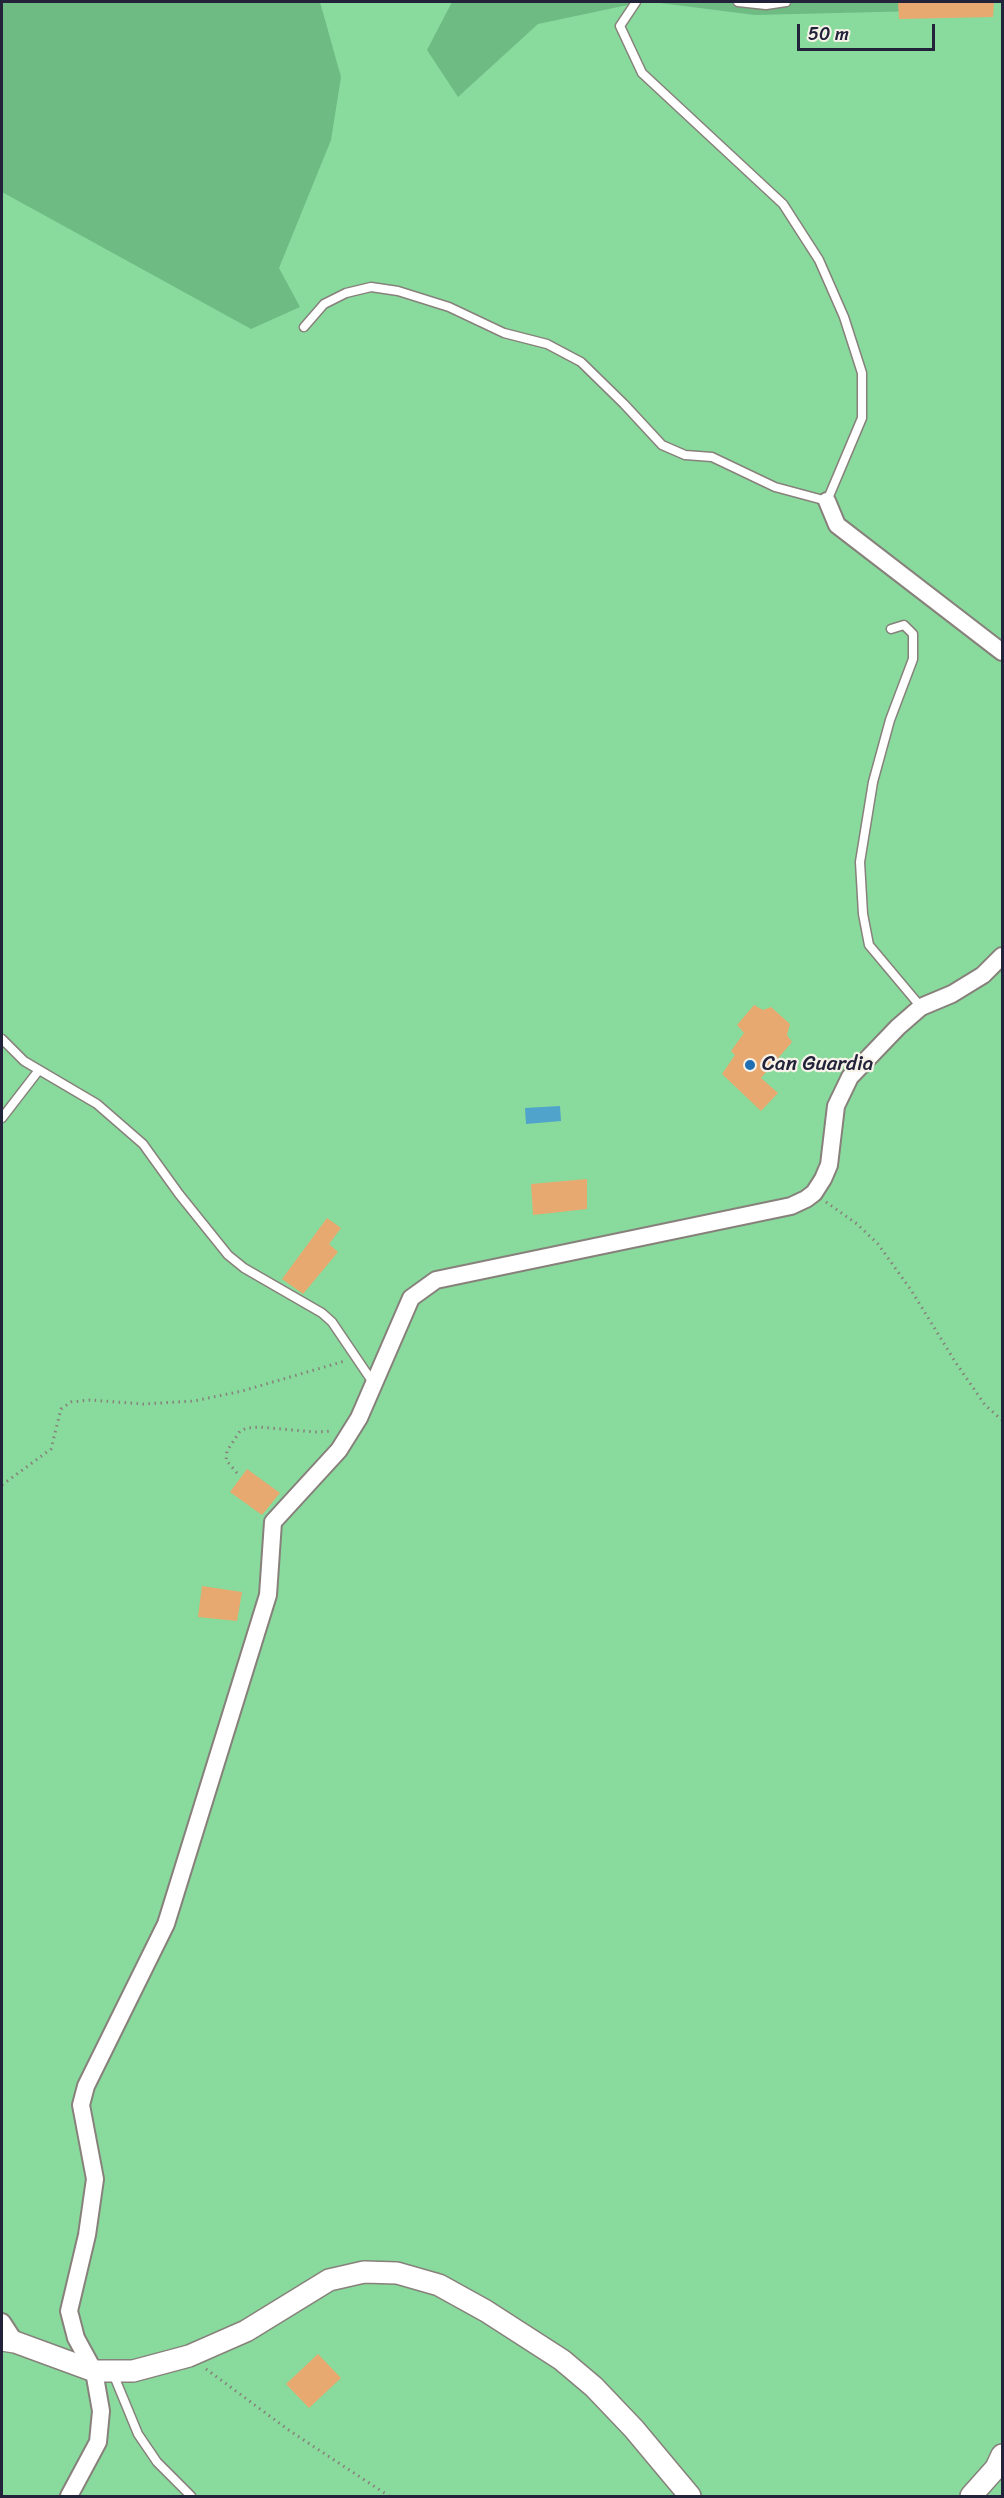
<!DOCTYPE html>
<style>
body{margin:0}
#map{position:relative;width:1004px;height:2498px;overflow:hidden;background:#ecdebb;font-family:Sriracha,sans-serif}
canvas{display:block}
.frame{position:absolute;inset:0;border:3px solid #22223b;pointer-events:none}
.scale{position:absolute;left:797px;top:24px;width:138px;height:27px;box-sizing:border-box;border:3px solid #22223b;border-top:0;padding-left:8px;font-size:18px;line-height:21px;white-space:nowrap;color:#22223b;-webkit-text-stroke:4px #f7f3e8;paint-order:stroke}
</style>
<div id="map">
<canvas width="1004" height="2498"></canvas>
<div class="frame"></div>
<div class="scale">50 m</div>
</div>
<script>
const c = document.querySelector('canvas').getContext('2d');
c.lineJoin = 'round';
function fill(path, color) { c.fillStyle = color; c.fill(path, 'evenodd'); }
const poly = rows => new Path2D(rows.map(r => 'M' + r).join(''));
function trace(path, color, width, dash) { c.strokeStyle = color; c.lineWidth = width; c.lineCap = dash ? 'butt' : 'round'; c.setLineDash(dash || []); c.stroke(path); }
function drawText(font, color, halo, rows, align = 'center') {
  c.font = font + ' Sriracha,sans-serif'; c.lineWidth = 4.5; c.setLineDash([]); c.textBaseline = 'middle'; c.strokeStyle = halo; c.fillStyle = color; for (const [text, x, y, turn = 0] of rows) {
    c.save(); c.translate(x, y); c.rotate((+turn || 0) * Math.PI / 180); c.textAlign = isNaN(turn) ? turn : align; if (halo) c.strokeText(text, 0, 0); c.fillText(text, 0, 0); c.restore();
  }
}
const green = poly([
 [2,2,1002,2,1002,2496,2,2496]
]);
const forest = poly([
 [2,2,320,2,341,77,331,140,279,268,300,307,251,329,2,192],
 [452,2,642,2,538,24,458,97,427,50],
 [652,2,962,2,919,11,755,15]
]);
const water = poly([
 [560,1106,561,1121,526,1124,525,1108]
]);
const building = poly([
 [898,2,994,2,993,17,899,19],
 [754,1005,763,1010,771,1007,790,1024,787,1035,792,1042,761,1078,778,1093,761,1111,722,1074,735,1055,731,1051,744,1033,737,1025],
 [587,1179,587,1209,533,1215,531,1184],
 [327,1218,341,1228,329,1244,338,1252,303,1294,282,1279],
 [247,1469,280,1493,262,1515,230,1492],
 [202,1586,242,1592,237,1621,198,1617],
 [318,2354,341,2378,309,2408,286,2384]
]);
const path = poly([
 [826,1202,857,1224,878,1244,911,1290,956,1363,985,1405,1002,1420],
 [237,1473,226,1460,227,1451,240,1431,247,1428,259,1427,315,1432,332,1431],
 [2,1485,51,1449,61,1409,71,1402,90,1400,143,1404,194,1401,242,1391,345,1361],
 [206,2369,290,2431,389,2496]
]);
const service = poly([
 [738,2,766,5,786,2],
 [304,327,324,304,346,293,371,287,398,291,449,307,504,333,547,344,581,362,624,404,662,445,685,455,712,457,775,487,827,501,862,418,862,373,844,317,819,260,783,204,642,73,620,26,636,2],
 [891,629,904,625,913,634,913,659,890,720,873,782,860,862,863,914,869,945,921,1007],
 [2,1039,24,1061,97,1104,143,1144,179,1194,228,1255,244,1268,322,1313,332,1322,374,1384],
 [2,1118,39,1070],
 [112,2371,138,2434,157,2462,191,2496]
]);
const minor = poly([
 [827,501,837,525,1002,652],
 [2,2322,15,2342],
 [69,2496,98,2442,101,2411,94,2371,76,2338,69,2311,87,2235,95,2179,81,2105,86,2086,166,1924,268,1595,273,1522,339,1450,359,1418,411,1298,436,1280,791,1206,806,1199,814,1193,823,1179,829,1165,836,1106,850,1077,898,1027,921,1007,952,994,983,975,1002,956]
]);
const tertiary = poly([
 [2,2340,15,2342,94,2371,133,2371,189,2356,246,2331,329,2280,364,2272,397,2273,439,2285,486,2311,562,2360,594,2387,634,2429,690,2496],
 [971,2496,996,2468,1002,2455]
]);
const markers = [
 [750,1065,6,"#1f6fb2"]
];
const poiNames = [
 ["Can Guardia",762,1065]
];
fill(green, '#88db9d');
fill(forest, '#6ebb84');
fill(water, '#50a3cb');
fill(building, '#e8a971');
trace(service, '#87807b', 11);
trace(minor, '#87807b', 20);
trace(tertiary, '#87807b', 24);
trace(path, '#87807b', 3, [1.5, 4.5]);
trace(service, '#fff', 8);
trace(minor, '#fff', 16);
trace(tertiary, '#fff', 21);
for (const [x, y, r, color] of markers) { const dot = new Path2D(); dot.arc(x, y, r, 0, 2 * Math.PI); c.fillStyle = color; c.fill(dot); trace(dot, '#f7f3e8', 2); }
drawText('21px', '#22223b', '#f7f3e8', poiNames, 'left');
</script>
